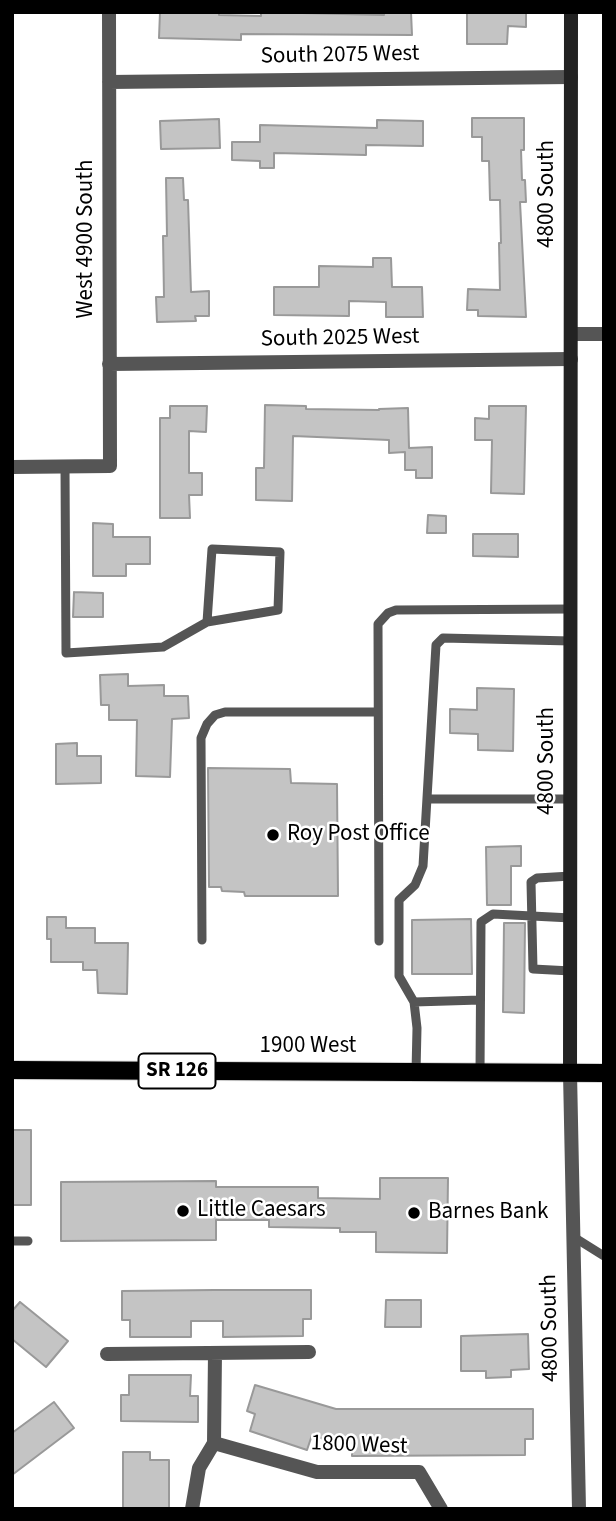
<!DOCTYPE html>
<style>
body{margin:0}
#map{position:relative;width:616px;height:1521px;overflow:hidden;background:#fff;font-family:"Source Sans 3",sans-serif}
canvas{display:block}
.frame{position:absolute;inset:0;border:14px solid #000;pointer-events:none}
</style>
<div id="map">
<canvas width="616" height="1521"></canvas>
<div class="frame"></div>
</div>
<script>
const c = document.querySelector('canvas').getContext('2d');
c.lineJoin = 'round';
function fill(path, color) { c.fillStyle = color; c.fill(path, 'evenodd'); }
const poly = rows => new Path2D(rows.map(r => 'M' + r).join(''));
function trace(path, color, width, dash) { c.strokeStyle = color; c.lineWidth = width; c.lineCap = dash ? 'butt' : 'round'; c.setLineDash(dash || []); c.stroke(path); }
function drawText(font, color, halo, rows, align = 'center') {
  c.font = font + ' "Source Sans 3",sans-serif'; c.lineWidth = 5; c.setLineDash([]); c.textBaseline = 'middle'; c.strokeStyle = halo; c.fillStyle = color; for (const [text, x, y, turn = 0] of rows) {
    c.save(); c.translate(x, y); c.rotate((+turn || 0) * Math.PI / 180); c.textAlign = isNaN(turn) ? turn : align; if (halo) c.strokeText(text, 0, 0); c.fillText(text, 0, 0); c.restore();
  }
}
const building = poly([
 [160,12,219,12,219,15,261,16,261,12,384,15,384,12,411,12,412,35,241,34,241,40,159,38,160,12],
 [467,12,526,12,526,27,508,26,507,44,467,44,467,12],
 [472,118,524,118,524,150,521,150,522,180,525,180,526,202,520,202,526,317,478,316,478,310,467,310,468,289,500,290,499,243,501,243,500,200,490,200,489,161,482,161,482,137,472,137,472,118],
 [219,119,220,148,161,149,160,121,219,119],
 [377,120,423,121,423,146,366,145,366,155,274,153,274,168,260,168,260,161,232,160,232,142,260,142,260,125,377,128,377,120],
 [166,178,183,178,184,200,188,200,191,292,209,291,209,316,195,316,196,321,157,322,156,297,164,297,163,236,167,236,166,178],
 [373,258,391,258,392,287,422,287,423,317,386,317,386,302,349,301,349,316,274,315,274,287,319,287,319,266,373,267,373,258],
 [265,405,306,406,306,409,379,410,379,409,408,408,409,448,432,447,432,478,416,478,416,470,405,470,405,452,389,453,389,440,293,436,292,501,256,500,256,468,264,468,265,405],
 [170,406,207,406,206,432,189,431,189,473,202,473,202,495,189,495,190,518,160,518,160,418,170,418,170,406],
 [489,406,526,406,524,494,491,493,492,440,475,440,475,418,489,419,489,406],
 [428,515,446,516,446,533,427,533,428,515],
 [93,523,113,524,113,537,150,537,150,564,126,564,126,576,93,576,93,523],
 [473,534,518,534,518,557,473,556,473,534],
 [74,592,103,593,103,617,73,617,74,592],
 [128,674,128,686,164,685,164,696,188,696,189,718,172,719,170,777,136,776,137,720,109,720,109,705,101,705,100,675,128,674],
 [477,688,514,689,513,751,478,750,478,734,450,733,450,709,477,710,477,688],
 [77,743,77,756,101,756,101,783,56,784,56,744,77,743],
 [208,768,290,769,291,783,337,784,338,896,245,896,244,892,222,891,221,887,209,887,208,768],
 [521,846,521,866,511,866,511,905,487,905,486,847,521,846],
 [47,917,66,917,66,928,95,928,95,943,128,943,127,994,98,993,97,970,83,970,83,962,51,962,51,939,47,939,47,917],
 [471,919,472,974,412,974,412,920,471,919],
 [504,923,525,923,524,1013,503,1012,504,923],
 [12,1130,31,1130,31,1205,12,1205,12,1130],
 [380,1178,448,1178,447,1253,376,1252,376,1232,340,1232,340,1228,269,1227,269,1220,216,1220,216,1240,61,1241,61,1182,216,1181,216,1187,318,1187,318,1198,380,1199,380,1178],
 [214,1290,311,1290,311,1319,303,1319,303,1336,223,1337,223,1321,191,1321,191,1337,130,1337,130,1320,122,1320,122,1291,214,1290],
 [386,1300,421,1300,421,1327,385,1327,386,1300],
 [20,1302,68,1341,46,1367,12,1339,12,1311,20,1302],
 [528,1334,529,1369,511,1370,511,1377,486,1378,486,1371,461,1371,461,1336,528,1334],
 [129,1375,191,1375,190,1396,198,1396,198,1422,121,1421,121,1395,129,1395,129,1375],
 [255,1385,336,1409,533,1409,533,1439,525,1439,525,1455,352,1456,352,1438,324,1439,312,1435,307,1450,250,1431,255,1414,247,1411,255,1385],
 [54,1402,74,1428,12,1475,12,1433,54,1402],
 [123,1452,150,1452,150,1460,169,1460,169,1509,123,1509,123,1452]
]);
const lane = poly([
 [65,467,66,653,163,647,207,622,278,610,280,552,212,549,207,622],
 [428,799,571,799],
 [571,876,537,878,531,882,533,969,571,971],
 [202,940,201,738,207,724,215,715,225,712,378,712],
 [379,941,378,624,388,613,396,610,571,609],
 [414,1002,480,1000],
 [416,1072,417,1028,414,1002,399,976,399,900,415,885,423,866,436,645,443,638,571,641],
 [480,1073,481,922,493,914,571,918],
 [572,1236,604,1256],
 [12,1241,28,1241]
]);
const street = poly([
 [109,82,571,77],
 [571,334,604,334],
 [109,364,571,359],
 [12,467,110,466,109,12],
 [570,1073,579,1509],
 [107,1354,309,1352],
 [214,1443,215,1353],
 [192,1509,199,1468,214,1443,317,1472,419,1472,441,1509]
]);
const secondary = poly([
 [570,1073,571,12]
]);
const primary = poly([
 [12,1070,604,1073]
]);
const markers = [
 [273,835,7,"#000"],
 [183,1211,7,"#000"],
 [414,1213,7,"#000"]
];
const shields = [
 [177,1071,77]
];
const shieldNames = [
 ["SR 126",177,1071]
];
const streetNames = [
 ["South 2075 West",340,56,-1],
 ["4800 South",548,194,-90],
 ["West 4900 South",87,239,-90],
 ["South 2025 West",340,339,-1],
 ["4800 South",548,761,-90],
 ["1900 West",308,1047],
 ["4800 South",551,1328,-91],
 ["1800 West",359,1446,2]
];
const poiNames = [
 ["Roy Post Office",287,835],
 ["Little Caesars",197,1211],
 ["Barnes Bank",428,1213]
];
fill(building, '#c4c4c4');
trace(building, '#999', 2);
trace(primary, '#dbdbdb', 20);
trace(lane, '#555', 9);
trace(street, '#555', 14);
trace(secondary, '#222', 14);
trace(primary, '#000', 18);
for (const [x, y, r, color] of markers) { const dot = new Path2D(); dot.arc(x, y, r, 0, 2 * Math.PI); c.fillStyle = color; c.fill(dot); trace(dot, '#fff', 2.5); }
for (const [x, y, w] of shields) { const box = new Path2D(); box.roundRect(x - w / 2, y - 17.5, w, 35, 5); c.fillStyle = '#fff'; c.fill(box); trace(box, '#000', 2); }
drawText('bold 21px', '#000', null, shieldNames);
drawText('23px', '#000', '#fff', streetNames);
drawText('23px', '#000', '#fff', poiNames, 'left');
</script>
